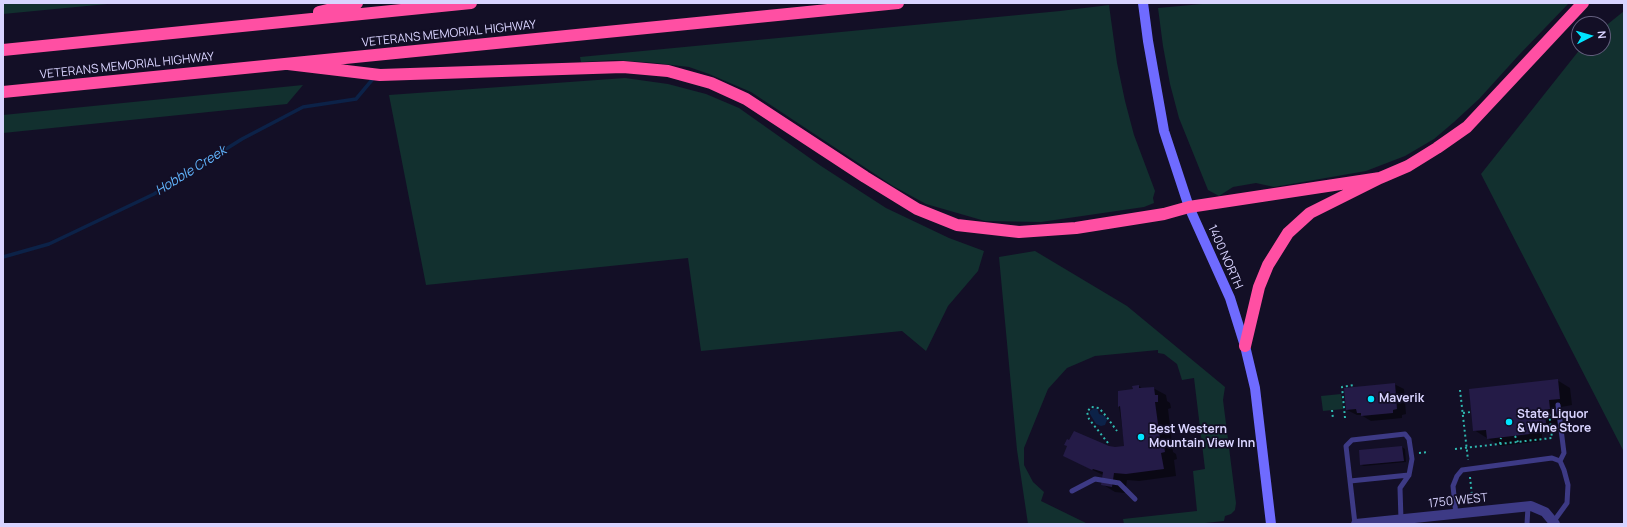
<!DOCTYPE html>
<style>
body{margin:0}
#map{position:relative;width:1627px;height:527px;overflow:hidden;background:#130f26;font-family:Manrope,sans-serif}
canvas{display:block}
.frame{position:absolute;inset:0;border:4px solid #d9d4ff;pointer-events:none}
.north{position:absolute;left:1571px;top:16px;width:40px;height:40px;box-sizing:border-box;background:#130f26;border:1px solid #625e7d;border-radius:50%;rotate:84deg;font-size:11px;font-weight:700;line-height:16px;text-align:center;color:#d9d4ff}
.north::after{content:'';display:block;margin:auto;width:14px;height:18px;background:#00e5ff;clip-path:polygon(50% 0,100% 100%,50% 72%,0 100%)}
</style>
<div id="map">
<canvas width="1627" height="527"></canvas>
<div class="frame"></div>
<div class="north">N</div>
</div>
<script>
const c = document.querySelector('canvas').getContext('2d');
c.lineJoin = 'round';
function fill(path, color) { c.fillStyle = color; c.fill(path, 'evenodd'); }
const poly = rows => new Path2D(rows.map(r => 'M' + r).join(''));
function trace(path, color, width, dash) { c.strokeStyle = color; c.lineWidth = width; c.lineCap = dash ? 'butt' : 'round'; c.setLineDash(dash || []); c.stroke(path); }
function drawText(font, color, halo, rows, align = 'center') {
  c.font = font + ' Manrope,sans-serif'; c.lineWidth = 3.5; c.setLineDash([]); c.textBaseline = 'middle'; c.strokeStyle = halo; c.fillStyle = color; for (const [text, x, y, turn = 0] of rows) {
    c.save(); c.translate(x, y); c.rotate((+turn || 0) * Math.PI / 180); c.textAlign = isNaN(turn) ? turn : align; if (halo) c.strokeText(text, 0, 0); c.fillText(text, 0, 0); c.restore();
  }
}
const green = poly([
 [3,3,118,3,3,14],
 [1202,3,1569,3,1518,56,1479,99,1454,122,1434,139,1405,156,1366,171,1274,187,1256,183,1233,187,1219,196,1208,190,1179,118,1170,84,1163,46,1158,8,1202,4],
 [1109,5,1117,63,1125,101,1134,135,1155,191,1153,198,1154,203,1144,207,1041,222,985,221,926,204,893,186,751,92,709,74,689,67,656,63,615,60,581,62,580,57,1060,11],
 [1624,11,1624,452,1481,174,1581,48,1603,48,1603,28],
 [625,78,668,84,706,94,739,108,821,166,886,208,949,238,984,251,978,271,948,306,926,351,902,331,701,351,688,258,426,285,389,95],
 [303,85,287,104,3,133,3,115],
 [1035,251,1127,306,1225,387,1223,400,1236,503,1235,510,1231,514,1225,516,1224,521,1196,524,1124,524,1123,519,1197,511,1193,471,1205,469,1194,378,1182,380,1177,364,1164,354,1158,353,1158,350,1095,356,1067,368,1048,389,1024,448,1024,465,1033,482,1044,492,1041,501,1088,524,1028,524,1017,450,999,257],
 [1341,394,1343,409,1323,411,1321,396]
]);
const water = poly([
 [1097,408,1099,414,1105,416,1107,420,1105,425,1101,426,1096,424,1090,414,1090,411,1093,409]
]);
const shadow = poly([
 [1557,380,1570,388,1572,405,1561,407,1562,416,1557,417,1559,430,1542,432,1542,441,1500,446,1474,430],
 [1394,384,1404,389,1406,414,1402,415,1402,418,1371,421,1361,415,1357,415,1347,410],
 [1139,386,1143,389,1153,388,1166,395,1167,401,1170,403,1171,408,1168,409,1173,452,1176,454,1177,459,1174,460,1176,476,1139,481,1127,480,1125,493,1115,492,1102,484,1103,475,1064,456,1070,441,1115,448,1125,447,1119,406],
 [1402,447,1405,449,1406,462,1364,466,1361,465]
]);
const stream = poly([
 [3,257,49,244,154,194,242,139,303,107,356,99,372,80]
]);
const building = poly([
 [1558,379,1560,399,1549,400,1550,409,1545,410,1546,423,1529,425,1530,434,1487,439,1486,430,1473,431,1469,389],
 [1395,383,1397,409,1393,410,1393,413,1361,416,1361,413,1357,413,1356,409,1346,410,1344,388],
 [1139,385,1139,388,1154,387,1155,395,1158,395,1158,402,1155,402,1161,446,1164,446,1165,452,1161,453,1164,469,1126,474,1114,473,1112,487,1101,485,1103,472,1093,469,1092,470,1063,456,1067,446,1064,445,1067,439,1069,440,1074,431,1109,446,1115,447,1124,446,1120,406,1118,407,1118,391,1133,389,1132,386],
 [1402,446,1404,461,1360,465,1359,450]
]);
const path = poly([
 [1460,390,1468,460],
 [1332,410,1333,419],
 [1463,413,1471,412],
 [1345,418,1342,387,1354,385],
 [1515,436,1518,442],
 [1108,443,1089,419,1087,412,1091,407,1099,408,1106,416,1117,431],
 [1500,444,1501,438],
 [1455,449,1552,438,1549,412,1545,412],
 [1419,453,1429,452],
 [1470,477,1472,496]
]);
const lane = poly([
 [1558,405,1564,453,1560,461],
 [1350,481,1409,475],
 [1072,491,1095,479,1119,483,1135,499],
 [1456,515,1453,486,1457,476,1462,470,1552,458,1560,461,1564,470,1568,485,1567,503,1554,521],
 [1355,524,1346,446,1352,440,1405,434,1409,439,1412,459,1409,475,1400,488,1401,520],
 [1527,524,1528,507]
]);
const street = poly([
 [1356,524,1531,506,1545,512,1555,524]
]);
const secondary = poly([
 [1143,3,1148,41,1164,131,1189,207,1230,298,1245,346,1255,388,1271,524]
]);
const highway = poly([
 [319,12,357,3],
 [3,50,471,3],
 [288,64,380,75,623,67,668,71,711,83,746,99,865,177,917,209,957,225,1019,232,1076,228,1164,214,1189,207,1380,178],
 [3,92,898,3],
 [1245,346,1259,287,1268,265,1288,233,1310,213,1380,178,1408,166,1437,148,1467,127,1583,3]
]);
const markers = [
 [1371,399,4,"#00e5ff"],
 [1509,422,4,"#00e5ff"],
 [1141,437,4,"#00e5ff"]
];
const streetNames = [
 ["VETERANS MEMORIAL HIGHWAY",449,34,-6],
 ["VETERANS MEMORIAL HIGHWAY",127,66,-6],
 ["1400 NORTH",1225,257,66],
 ["1750 WEST",1458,501,-6]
];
const poiNames = [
 ["Maverik",1379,399],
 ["State Liquor",1517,415],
 ["& Wine Store",1517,429],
 ["Best Western",1149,430],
 ["Mountain View Inn",1149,444]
];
const waterNames = [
 ["Hobble Creek",191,171,-32]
];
fill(green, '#12302f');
fill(water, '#0c2248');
fill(shadow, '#0007');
trace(stream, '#0c2248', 3.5);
fill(building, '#241b47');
trace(path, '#2fb8b0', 2, [2, 3]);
trace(lane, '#3d3a85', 5);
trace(street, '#3d3a85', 10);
trace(secondary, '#6f6bff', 10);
trace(highway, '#ff4fa3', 12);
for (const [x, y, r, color] of markers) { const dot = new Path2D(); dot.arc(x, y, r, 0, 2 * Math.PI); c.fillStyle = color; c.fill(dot); trace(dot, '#130f26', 1.5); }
drawText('12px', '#d9d4ff', '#130f26', streetNames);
drawText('bold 12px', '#d9d4ff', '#130f26', poiNames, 'left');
drawText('italic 13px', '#62b6ff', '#130f26', waterNames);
</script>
